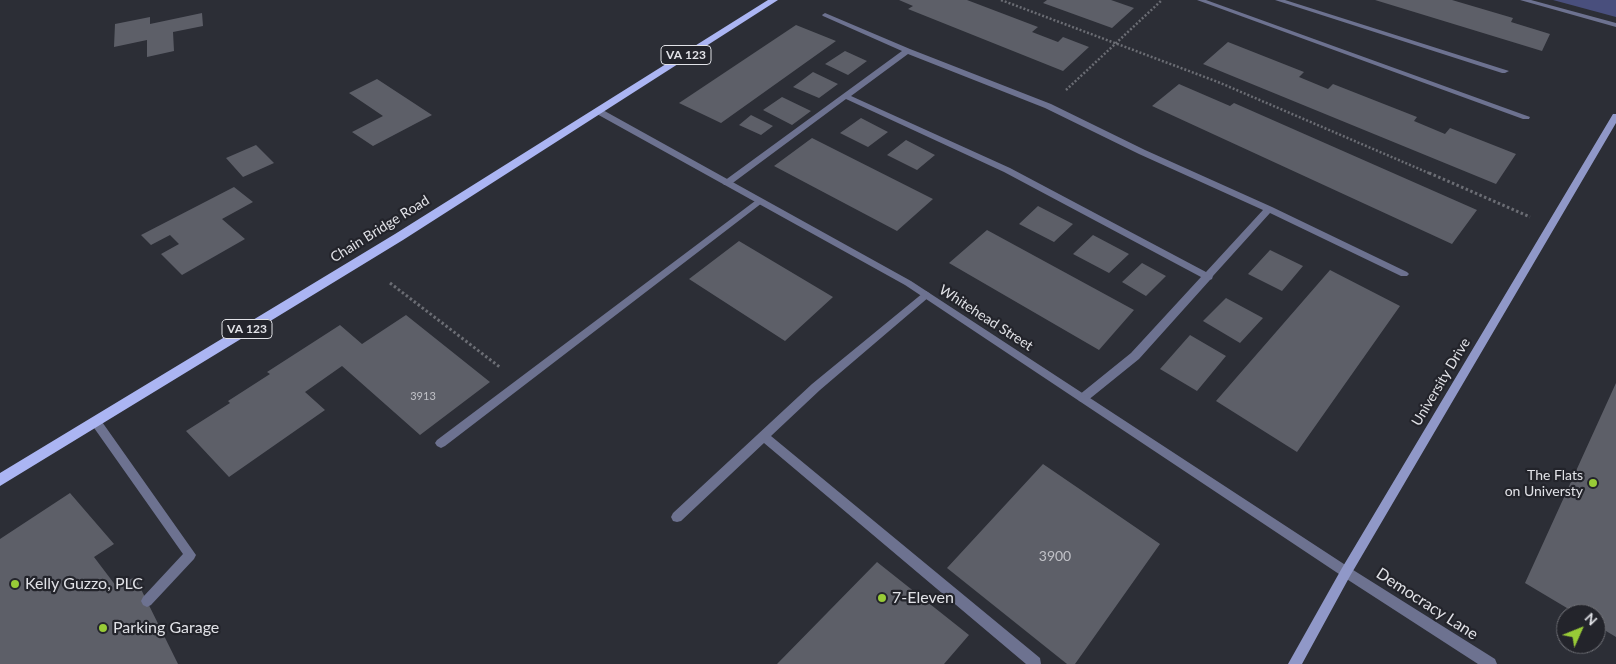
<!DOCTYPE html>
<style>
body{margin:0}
#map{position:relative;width:1616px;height:664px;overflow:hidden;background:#2c2e36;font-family:Lato,sans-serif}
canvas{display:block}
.north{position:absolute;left:1556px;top:604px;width:50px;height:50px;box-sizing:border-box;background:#23242b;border:1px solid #6f7076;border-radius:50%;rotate:46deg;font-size:14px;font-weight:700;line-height:20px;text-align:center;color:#e1e2e7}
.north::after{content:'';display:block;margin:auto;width:18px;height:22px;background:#98cb37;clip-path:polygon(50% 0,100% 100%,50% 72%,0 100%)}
</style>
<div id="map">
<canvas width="1616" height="664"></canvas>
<div class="north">N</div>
</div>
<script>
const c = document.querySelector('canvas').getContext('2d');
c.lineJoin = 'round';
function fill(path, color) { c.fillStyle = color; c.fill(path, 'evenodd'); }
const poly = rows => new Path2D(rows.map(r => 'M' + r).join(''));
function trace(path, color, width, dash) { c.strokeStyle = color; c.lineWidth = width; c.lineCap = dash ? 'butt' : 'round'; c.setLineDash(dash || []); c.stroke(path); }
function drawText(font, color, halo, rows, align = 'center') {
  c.font = font + ' Lato,sans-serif'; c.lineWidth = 4.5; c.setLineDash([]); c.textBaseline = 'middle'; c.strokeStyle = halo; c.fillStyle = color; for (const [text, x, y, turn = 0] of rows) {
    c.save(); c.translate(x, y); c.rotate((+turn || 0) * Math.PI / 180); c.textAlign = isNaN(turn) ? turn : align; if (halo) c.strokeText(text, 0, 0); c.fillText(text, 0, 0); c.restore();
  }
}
const green = poly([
 [1553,0,1616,0,1616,17]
]);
const building = poly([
 [899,0,967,0,1038,27,1032,32,1058,42,1063,37,1089,47,1063,71,908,9,913,6],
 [1047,0,1111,0,1134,8,1112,28,1043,3],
 [1375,0,1452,0,1513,18,1511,22,1550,34,1542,51],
 [202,13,203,26,173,32,174,51,147,57,147,40,114,47,115,24,150,17,150,24],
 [796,25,836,41,721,123,679,103],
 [1228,42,1304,72,1299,77,1328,89,1333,84,1417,117,1414,121,1445,134,1450,128,1516,154,1496,184,1203,64],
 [845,51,867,61,848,75,825,64],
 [813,72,838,84,819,98,793,87],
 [377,79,432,115,373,146,352,132,383,116,349,93],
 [1179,84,1230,106,1234,103,1477,210,1452,244,1152,106],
 [782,97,811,111,792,125,763,110],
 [751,115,773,126,761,135,739,125],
 [861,118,888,132,868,147,840,133],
 [812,138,933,199,897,231,774,166],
 [906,140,935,155,917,170,887,155],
 [256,145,274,163,243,177,226,158],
 [234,187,253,202,222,219,245,239,182,275,161,254,179,244,170,235,151,245,141,235],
 [1038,206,1073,224,1054,242,1019,224],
 [987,230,1134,310,1099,350,949,263],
 [1093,235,1129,254,1109,273,1073,254],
 [739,241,833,297,785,341,689,279],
 [1270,250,1303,266,1282,291,1248,274],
 [1142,263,1166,276,1146,296,1122,282],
 [1330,270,1400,306,1297,452,1216,401],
 [1226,298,1263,318,1240,343,1203,321],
 [406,315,490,382,420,435,342,366,305,392,325,410,229,477,186,431,230,403,228,401,270,374,267,372,340,325,362,344],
 [1190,335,1226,356,1197,391,1160,369],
 [1616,383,1616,637,1596,625,1596,614,1577,614,1525,583],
 [1043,464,1160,544,1075,664,1067,664,947,568],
 [70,493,114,544,94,557,116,586,135,577,178,664,0,664,0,539],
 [877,562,969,635,944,664,777,664]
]);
const pathFar1 = poly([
 [1001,0,1218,82,1431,174],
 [1066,90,1162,0]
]);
const path = poly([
 [1429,173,1530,217],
 [390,283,501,368]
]);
const lane = poly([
 [1197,0,1206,0,1530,117,1529,119,1523,119,1197,0],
 [1275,0,1285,0,1509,71,1505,73,1502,73,1275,0],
 [825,13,910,49,1051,104,1145,150,1272,207,1407,272,1409,274,1407,276,1401,276,1270,213,1213,276,1212,279,1210,280,1139,359,1087,401,1083,402,1079,401,1078,398,1079,395,1131,353,1201,277,1004,172,846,99,730,185,724,185,723,183,724,181,902,51,823,16,822,15,825,13],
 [908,54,1045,108,1139,154,1263,210,1206,272,1010,168,851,96,908,54],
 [759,198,762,199,763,201,762,203,445,446,441,448,437,446,435,443,437,440,759,198],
 [926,291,929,293,931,295,929,297,820,390,771,436,1040,658,1041,664,1026,664,764,443,681,521,677,522,673,521,671,517,673,513,812,384,923,293,926,291],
 [96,418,100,419,196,555,194,559,151,605,147,607,143,605,141,601,143,597,183,554,92,425,91,422,92,419,96,418]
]);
const street = poly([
 [1520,0,1531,0,1616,23,1616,27,1520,0],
 [595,109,601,109,911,281,1350,568,1495,659,1497,664,1478,664,1342,576,905,285,595,113,595,109]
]);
const secondary = poly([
 [1613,114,1616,114,1616,123,1350,576,1302,664,1288,664,1342,568,1613,114]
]);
const primary = poly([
 [768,0,778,0,403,240,0,486,0,473,395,234,768,0]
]);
const markers = [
 [1593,483,5,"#98cb37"],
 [15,584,5,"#98cb37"],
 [882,598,5,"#98cb37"],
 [103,628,5,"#98cb37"]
];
const numberNames = [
 ["3913",423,396]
];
const shields = [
 [686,55,50],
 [247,329,50]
];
const shieldNames = [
 ["VA 123",686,55],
 ["VA 123",247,329]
];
const streetNames = [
 ["Chain Bridge Road",380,229,-32],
 ["Whitehead Street",986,318,33],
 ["University Drive",1441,382,-59]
];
const poiNames = [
 ["The Flats",1583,475],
 ["on Universty",1583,491]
];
const nearNumbernames = [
 ["3900",1055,556]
];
const nearPoinames = [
 ["Kelly Guzzo, PLC",25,584],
 ["7-Eleven",892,598],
 ["Parking Garage",113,628]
];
const nearStreetnames = [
 ["Democracy Lane",1427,604,33]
];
fill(green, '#494f7d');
fill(building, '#5d5f68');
trace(pathFar1, '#6b6d74', 2.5, [2, 2]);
trace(path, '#6b6d74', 3, [2.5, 2.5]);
fill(lane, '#6d7290');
fill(street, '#6d7290');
fill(secondary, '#9098c8');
fill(primary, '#abb5f3');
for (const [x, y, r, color] of markers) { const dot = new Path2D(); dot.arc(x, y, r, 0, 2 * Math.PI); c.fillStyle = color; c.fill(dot); trace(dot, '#23242b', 2); }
drawText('11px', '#c0c1c7', null, numberNames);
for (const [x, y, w] of shields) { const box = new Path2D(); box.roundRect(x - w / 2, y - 9.5, w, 19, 4); c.fillStyle = '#23242b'; c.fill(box); trace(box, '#e1e2e7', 1); }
drawText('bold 12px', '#e1e2e7', null, shieldNames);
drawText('14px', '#e1e2e7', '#23242b', streetNames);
drawText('14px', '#e1e2e7', '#23242b', poiNames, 'right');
drawText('14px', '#c0c1c7', null, nearNumbernames);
drawText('16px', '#e1e2e7', '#23242b', nearPoinames, 'left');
drawText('16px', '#e1e2e7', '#23242b', nearStreetnames);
</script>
